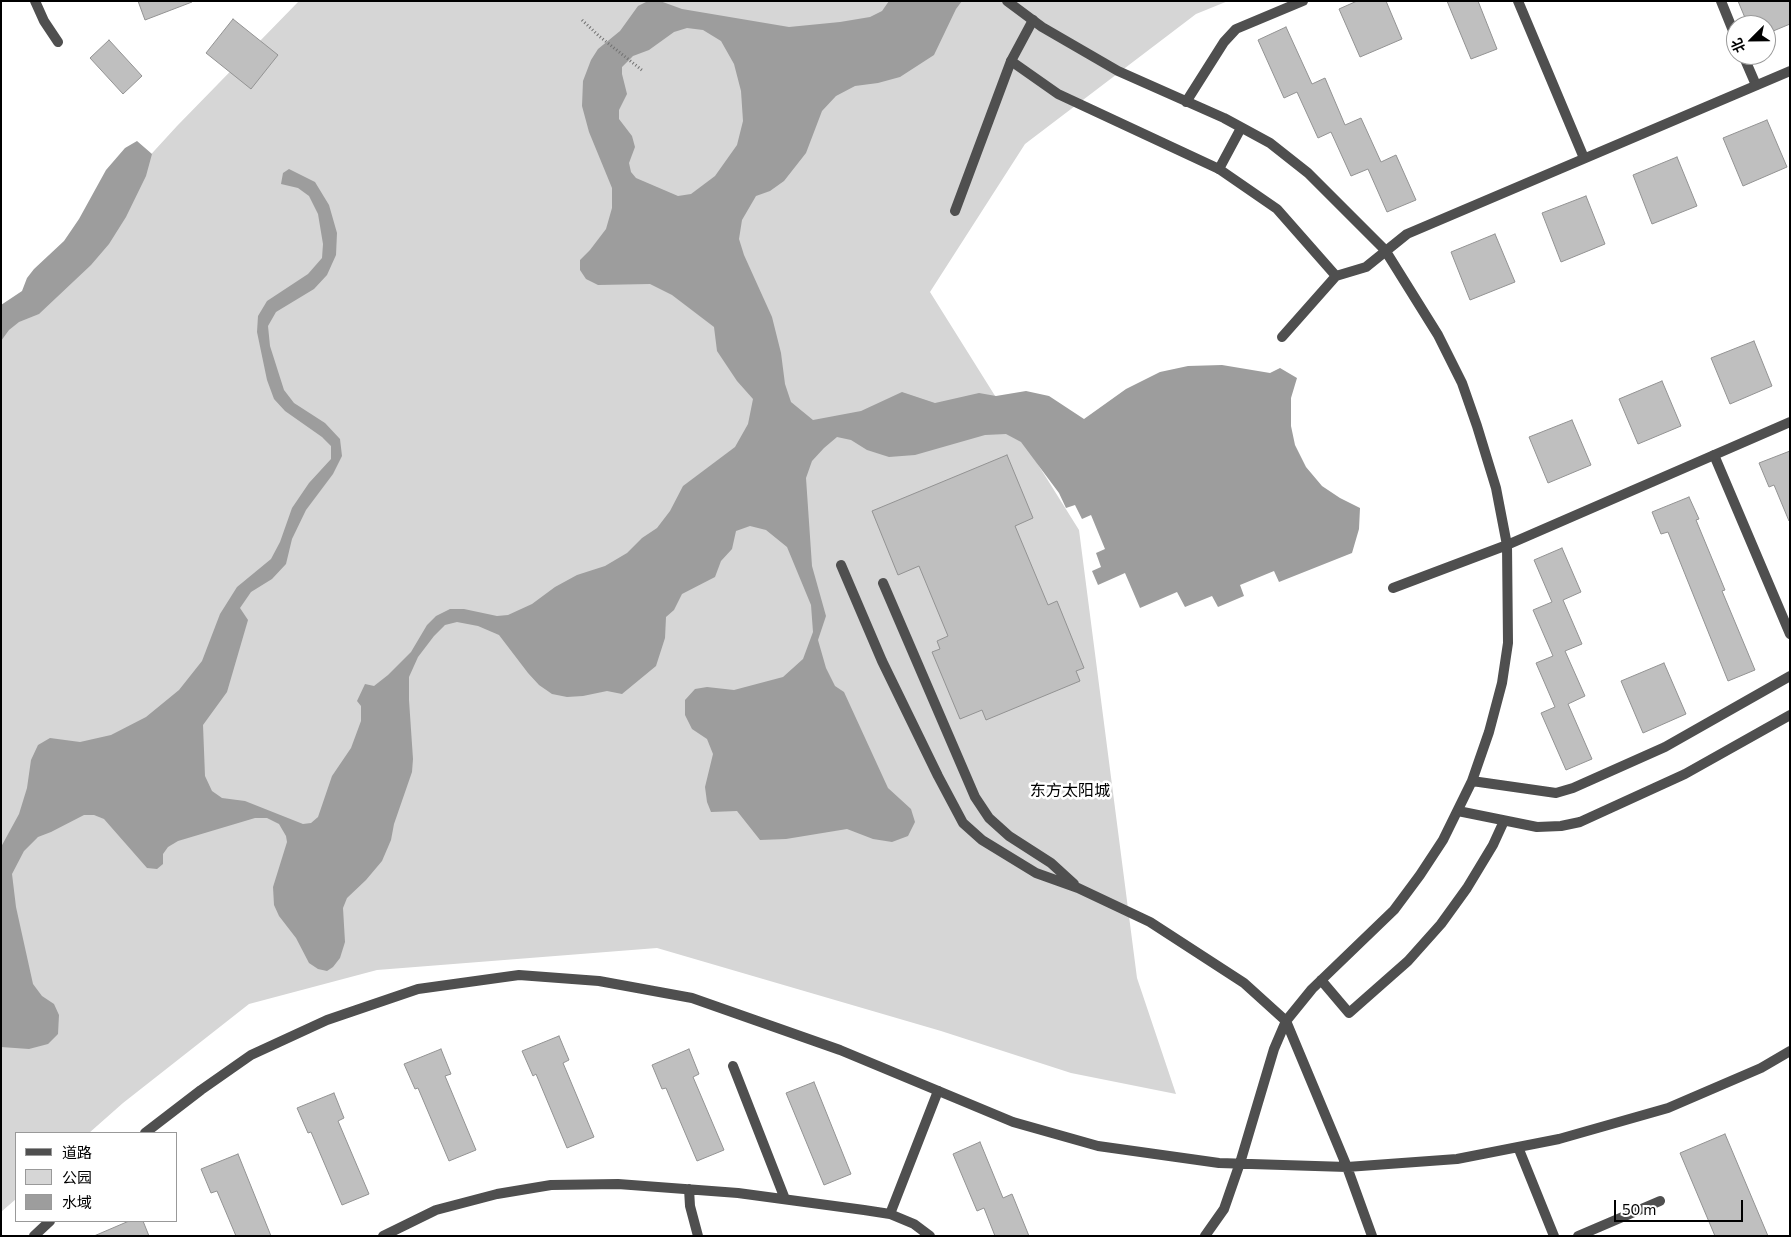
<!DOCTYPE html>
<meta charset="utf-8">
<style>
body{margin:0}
#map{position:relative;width:1791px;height:1237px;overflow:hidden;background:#fff;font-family:Commissioner,"Noto Sans SC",sans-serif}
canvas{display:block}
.frame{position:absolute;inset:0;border:2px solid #000;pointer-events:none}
.legend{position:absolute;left:15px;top:1132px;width:162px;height:90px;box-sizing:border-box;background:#fff;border:1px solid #999;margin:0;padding:6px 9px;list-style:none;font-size:15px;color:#000}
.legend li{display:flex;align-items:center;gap:10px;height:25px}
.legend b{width:25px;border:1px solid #999}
.north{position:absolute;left:1726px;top:15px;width:50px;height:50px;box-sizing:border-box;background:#fff;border:1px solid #999;border-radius:50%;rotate:247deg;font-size:14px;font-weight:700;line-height:20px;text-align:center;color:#000}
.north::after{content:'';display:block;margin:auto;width:18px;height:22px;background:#000;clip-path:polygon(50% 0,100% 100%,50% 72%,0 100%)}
.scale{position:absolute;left:1614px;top:1200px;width:129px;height:22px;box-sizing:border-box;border:2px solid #000;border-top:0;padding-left:6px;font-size:15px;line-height:18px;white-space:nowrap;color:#000;-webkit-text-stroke:4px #fff;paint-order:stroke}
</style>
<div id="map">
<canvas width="1791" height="1237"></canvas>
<div class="frame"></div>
<ul class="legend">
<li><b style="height:6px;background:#4f4f4f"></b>道路</li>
<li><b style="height:14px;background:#d6d6d6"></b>公园</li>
<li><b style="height:14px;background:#9d9d9d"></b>水域</li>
</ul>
<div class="north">北</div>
<div class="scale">50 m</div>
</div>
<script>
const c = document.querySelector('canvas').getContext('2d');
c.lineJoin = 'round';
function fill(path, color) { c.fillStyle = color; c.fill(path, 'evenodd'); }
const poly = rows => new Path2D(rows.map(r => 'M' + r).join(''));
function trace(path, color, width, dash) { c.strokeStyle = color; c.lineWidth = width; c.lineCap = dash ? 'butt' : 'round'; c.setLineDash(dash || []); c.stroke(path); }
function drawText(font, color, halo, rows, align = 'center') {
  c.font = font + ' Commissioner,"Noto Sans SC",sans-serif'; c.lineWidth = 5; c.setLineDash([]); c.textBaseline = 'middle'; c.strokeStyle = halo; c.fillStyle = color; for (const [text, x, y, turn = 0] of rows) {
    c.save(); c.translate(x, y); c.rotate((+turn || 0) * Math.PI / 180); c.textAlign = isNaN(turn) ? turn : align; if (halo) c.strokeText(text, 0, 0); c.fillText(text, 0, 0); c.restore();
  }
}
const green = poly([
 [299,1,1228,1,1196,14,1025,144,930,292,1079,530,1137,978,1176,1094,1071,1073,941,1031,657,948,377,970,249,1004,123,1103,89,1133,16,1133,16,1199,1,1212,1,318,177,126]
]);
const water = poly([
 [660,1,682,9,789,27,840,22,870,17,882,11,889,1,962,1,956,9,934,55,900,77,878,83,855,86,836,96,822,111,806,153,784,181,770,191,756,196,742,220,739,239,744,255,772,317,781,353,785,384,791,402,813,420,861,411,902,392,935,403,979,393,996,396,1026,391,1049,396,1084,419,1126,389,1160,372,1188,366,1222,365,1270,373,1280,368,1297,378,1291,398,1291,426,1295,445,1306,467,1322,486,1340,498,1360,508,1359,529,1352,553,1279,582,1274,571,1240,585,1244,596,1218,607,1212,596,1185,607,1177,592,1140,608,1125,573,1098,585,1092,571,1101,567,1096,553,1105,549,1091,515,1082,519,1075,505,1066,508,1059,493,1021,442,1006,434,985,435,915,455,889,457,867,450,851,440,837,437,824,448,812,461,806,478,812,566,826,616,818,640,826,668,835,686,844,692,888,788,911,809,915,822,908,836,892,842,873,839,847,829,786,839,760,840,737,811,711,812,707,802,705,787,713,754,707,739,692,729,685,715,685,700,695,689,707,687,734,690,783,677,803,659,813,632,811,605,787,547,766,530,750,526,736,531,732,549,721,561,715,577,682,594,674,610,666,617,665,638,656,666,622,694,607,691,583,696,567,697,552,694,539,685,528,673,499,635,478,626,457,622,445,625,434,636,418,657,409,677,409,700,413,759,412,772,394,824,391,840,382,861,366,880,347,898,343,908,345,942,340,958,333,967,327,971,318,969,309,963,296,938,279,916,274,905,273,887,287,842,286,836,279,824,267,818,255,818,178,841,168,847,163,854,163,864,157,869,147,868,104,819,94,815,84,815,51,832,38,837,24,851,12,874,16,907,33,984,42,996,54,1004,59,1015,58,1034,48,1044,29,1049,1,1047,1,847,19,814,27,788,31,760,38,745,50,738,80,742,111,735,146,717,179,690,202,661,220,614,237,587,271,559,280,542,292,508,309,483,331,459,331,446,322,437,285,411,274,399,267,380,257,332,258,316,267,301,308,274,322,258,323,244,318,214,309,196,298,188,281,184,283,173,289,169,315,182,329,205,337,233,336,255,327,275,314,289,276,312,268,326,270,346,284,390,294,403,325,423,340,439,342,456,333,474,306,510,292,539,286,564,272,579,251,592,240,608,248,620,227,692,203,725,205,776,212,791,222,798,245,801,303,824,311,823,318,817,332,776,351,748,361,721,361,706,357,701,365,684,374,686,388,675,411,652,427,625,436,616,450,609,464,609,497,616,508,615,532,604,555,587,577,575,605,566,627,553,642,538,657,528,670,511,683,486,735,447,748,424,753,399,737,381,717,351,714,327,672,295,650,284,598,285,586,279,580,270,580,260,590,250,606,229,612,208,612,188,589,132,582,106,583,81,591,60,598,49,620,31,638,6,646,2],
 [687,28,703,30,721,41,734,64,741,91,743,121,737,145,715,176,691,194,678,196,636,178,631,172,629,163,635,147,632,136,619,119,619,110,627,94,622,74,622,67,633,56,649,50,674,32],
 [137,141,152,154,146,176,126,217,109,244,91,265,39,314,19,322,9,330,1,341,1,305,22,291,27,278,34,269,64,241,79,219,106,170,125,148]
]);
const building = poly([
 [138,1,192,1,192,2,145,20,138,1],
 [1357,1,1386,1,1402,39,1360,57,1339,9,1357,1],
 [1447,1,1478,1,1497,49,1471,59,1447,1],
 [1738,1,1790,1,1790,24,1766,34,1766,25,1748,25,1738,1],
 [233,19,278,55,251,89,206,53,233,19],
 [1286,27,1312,84,1325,78,1345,125,1361,118,1381,162,1396,155,1416,200,1387,212,1368,169,1351,176,1331,132,1318,138,1297,92,1284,98,1258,40,1286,27],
 [109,40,142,76,123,94,90,58,109,40],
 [1767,120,1787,167,1743,186,1723,138,1767,120],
 [1677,157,1697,206,1652,224,1633,175,1677,157],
 [1586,196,1605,244,1561,262,1542,213,1586,196],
 [1495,234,1515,282,1470,300,1451,252,1495,234],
 [1754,341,1772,386,1730,404,1711,358,1754,341],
 [1662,381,1681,426,1638,444,1619,399,1662,381],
 [1572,420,1591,465,1548,483,1529,437,1572,420],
 [1790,451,1790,521,1789,521,1774,485,1769,487,1759,463,1790,451],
 [1007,455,1033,518,1015,526,1048,605,1057,601,1084,668,1076,671,1080,681,986,720,982,710,960,719,932,652,940,649,937,641,948,636,919,566,898,575,872,511,1007,455],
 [1689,497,1699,519,1696,520,1725,590,1722,591,1755,670,1728,681,1668,532,1661,534,1652,512,1689,497],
 [1562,548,1581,592,1563,600,1582,644,1565,651,1585,696,1568,704,1592,759,1566,770,1541,713,1555,707,1536,663,1553,656,1533,610,1552,602,1534,560,1562,548],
 [1664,663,1686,714,1643,733,1621,681,1664,663],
 [559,1036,569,1060,563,1063,594,1137,567,1148,536,1074,533,1076,522,1051,559,1036],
 [441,1049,451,1074,445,1076,476,1150,449,1161,418,1088,415,1089,404,1064,441,1049],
 [689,1049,699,1074,693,1077,724,1150,697,1161,666,1088,662,1089,652,1065,689,1049],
 [814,1082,851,1174,824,1185,786,1093,814,1082],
 [334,1093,344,1118,338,1121,369,1194,342,1205,311,1132,308,1133,297,1108,334,1093],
 [1725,1134,1768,1236,1715,1236,1680,1153,1725,1134],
 [980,1142,1003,1198,1012,1194,1029,1236,995,1236,984,1208,977,1211,953,1154,980,1142],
 [238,1154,271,1236,236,1236,217,1191,211,1193,201,1169,238,1154],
 [129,1221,143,1221,149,1236,94,1236,129,1221]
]);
const path = poly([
 [582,20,599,36,643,71]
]);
const lane = poly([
 [35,1,44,21,58,42],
 [1518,1,1584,158],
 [1721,1,1736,38],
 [1743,55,1756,85],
 [1219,169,1241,128],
 [955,211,1011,61,1033,20],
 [1714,455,1790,634],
 [733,1066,785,1199],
 [689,1189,690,1206,698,1236],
 [890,1214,938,1091],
 [383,1236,436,1210,497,1194,551,1185,618,1184,738,1193,864,1210,890,1214,914,1224,930,1236]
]);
const street = poly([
 [1007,1,1042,27,1118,71,1224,118,1270,143,1308,173,1385,250,1438,335,1462,383,1477,426,1496,488,1507,545,1508,643,1502,683,1489,732,1472,781,1443,840,1420,875,1394,910,1312,989,1286,1021,1274,1049,1240,1163,1224,1209,1205,1236],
 [1011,61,1058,94,1219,169,1277,209,1336,276],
 [1186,102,1224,42,1236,29,1303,1],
 [1282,337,1336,276,1366,267,1407,234,1790,71],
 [841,565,882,661,938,776,963,823,982,840,1036,873,1078,888,1150,922,1244,983,1286,1021,1347,1167,1372,1236],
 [883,583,975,797,989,818,1009,836,1051,863,1074,884],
 [1393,588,1507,545,1790,422],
 [1472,781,1556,793,1573,788,1665,747,1790,676],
 [1458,811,1537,827,1561,826,1580,822,1685,774,1790,715],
 [1321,980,1349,1013,1408,961,1441,924,1467,888,1493,845,1504,821],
 [145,1133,201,1090,251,1055,327,1020,418,989,519,975,599,981,692,998,840,1050,1013,1122,1098,1146,1219,1163,1347,1167,1457,1159,1559,1139,1668,1108,1761,1068,1790,1051],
 [1518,1147,1554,1236],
 [34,1236,50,1221],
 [1578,1236,1660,1201]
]);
const neighbourhoodNames = [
 ["东方太阳城",1070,791]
];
fill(green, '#d6d6d6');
fill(water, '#9d9d9d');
fill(building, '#bfbfbf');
trace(building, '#939393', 1);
trace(path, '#717171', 3, [1, 2.5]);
trace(lane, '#4f4f4f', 10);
trace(street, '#4f4f4f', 10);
drawText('16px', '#000', '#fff', neighbourhoodNames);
</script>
